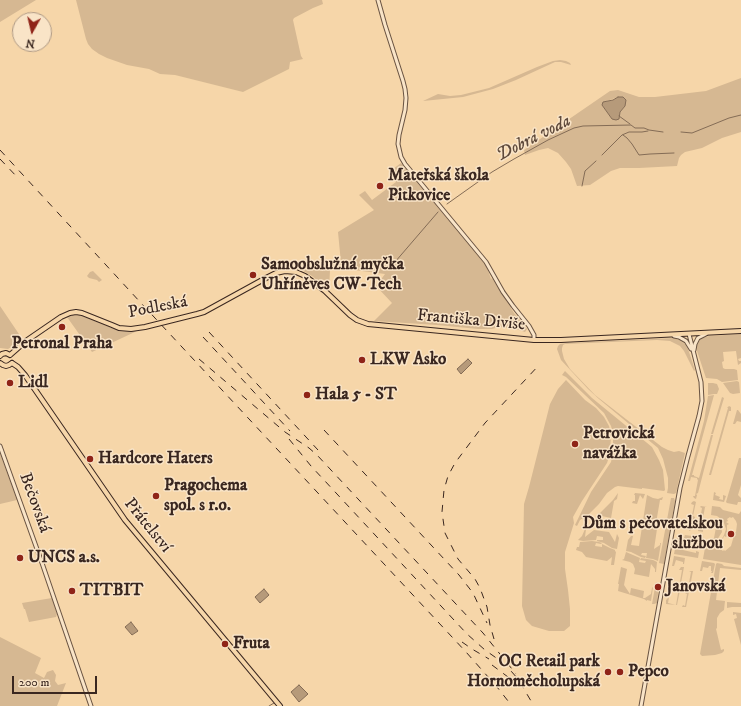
<!DOCTYPE html>
<meta charset="utf-8">
<style>
body{margin:0}
#map{position:relative;width:741px;height:706px;overflow:hidden;background:#f6d6a9;font-family:"IM FELL DW Pica",serif}
canvas{display:block}
.north{position:absolute;left:12px;top:12px;width:40px;height:40px;box-sizing:border-box;background:#f9e4c7;border:1px solid #ad9884;border-radius:50%;rotate:188deg;font-size:11px;font-weight:700;line-height:16px;text-align:center;color:#3a2720}
.north::after{content:'';display:block;margin:auto;width:14px;height:18px;background:#8f2418;clip-path:polygon(50% 0,100% 100%,50% 72%,0 100%)}
.scale{position:absolute;left:12px;top:676px;width:85px;height:18px;box-sizing:border-box;border:2px solid #3a2720;border-top:0;padding-left:5px;font-size:12px;line-height:14px;white-space:nowrap;color:#3a2720;-webkit-text-stroke:3px #f9e4c7;paint-order:stroke}
</style>
<div id="map">
<canvas width="741" height="706"></canvas>
<div class="north">N</div>
<div class="scale">200 m</div>
</div>
<script>
const c = document.querySelector('canvas').getContext('2d');
c.lineJoin = 'round';
function fill(path, color) { c.fillStyle = color; c.fill(path, 'evenodd'); }
const poly = rows => new Path2D(rows.map(r => 'M' + r).join(''));
function trace(path, color, width, dash) { c.strokeStyle = color; c.lineWidth = width; c.lineCap = dash ? 'butt' : 'round'; c.setLineDash(dash || []); c.stroke(path); }
function drawText(font, color, halo, rows, align = 'center') {
  c.font = font + ' "IM FELL DW Pica",serif'; c.lineWidth = 3; c.setLineDash([]); c.textBaseline = 'middle'; c.strokeStyle = halo; c.fillStyle = color; for (const [text, x, y, turn = 0] of rows) {
    c.save(); c.translate(x, y); c.rotate((+turn || 0) * Math.PI / 180); c.textAlign = isNaN(turn) ? turn : align; if (halo) c.strokeText(text, 0, 0); c.fillText(text, 0, 0); c.restore();
  }
}
const green = poly([
 [0,0,36,0,0,22],
 [76,0,322,0,323,4,313,8,294,18,293,20,301,56,303,59,290,62,289,69,243,92,175,75,160,74,149,69,127,65,107,58,99,54,92,49,88,44,86,39],
 [560,60,566,61,570,63,571,65,561,62,555,62,516,80,493,89,463,97,423,101,438,94,450,96,461,95,489,88,537,67,553,61],
 [741,78,741,132,722,138,702,148,685,152,681,155,679,158,677,166,639,168,620,168,611,171,590,185,577,186,571,169,566,162,558,153,548,148,539,150,525,155,524,150,610,91,618,90,639,97,655,97,706,91],
 [618,97,625,106,620,112,619,119,612,119,602,105,607,101],
 [401,163,487,267,491,279,492,278,514,313,527,329,525,332,513,328,499,327,492,329,478,329,437,325,374,321,392,303,376,286,385,274,339,268,330,270,329,290,312,276,298,268,341,263,338,232,374,210,359,195,365,191,372,200,396,182,389,172],
 [93,271,102,280,99,282,97,280,89,278,87,276,90,272],
 [0,306,23,340,8,349,0,348],
 [75,314,82,316,112,328,125,331,137,331,92,352,67,317],
 [741,334,741,358,738,359,739,361,741,361,741,363,738,365,736,351,723,352,724,361,722,362,723,368,725,369,734,369,737,370,738,380,722,382,717,379,706,378,697,351,697,344,699,340,703,338,709,336],
 [674,338,679,340,685,344,688,349,695,370,694,371,684,351,680,346,670,341,657,340,565,344,563,345,562,348,562,351,564,359,570,369,595,395,662,447,668,450,674,452,679,451,685,453,676,493,674,494,667,493,668,488,668,478,663,459,658,448,599,399,588,389,561,360,557,349,558,346,560,344,567,343],
 [565,371,592,398,652,447,659,460,663,470,665,490,664,491,642,488,642,489,618,486,615,487,607,493,599,504,589,514,580,520,577,526,575,525,591,492,611,462,613,452,613,434,611,426,604,413,566,377,562,375],
 [566,380,585,400,596,408,604,417,609,426,611,435,610,454,607,463,582,501,573,517,574,523,565,552,565,569,568,590,570,609,570,626,564,631,549,631,532,626,526,620,522,606,524,504,529,487,550,404,558,389],
 [737,381,739,382,740,393,733,394,730,393,723,383],
 [708,383,713,383,717,384,719,389,717,394,714,394,708,395],
 [714,395,692,475,694,475,694,476,699,478,711,435,713,435,698,493,696,494,697,495,696,499,694,498,693,496,695,496,698,480,697,479,697,478,691,477,690,481,688,481,704,421,708,396],
 [722,397,724,398,713,434,711,434],
 [729,406,731,407,731,411,729,411,711,475,709,475,728,408,727,408],
 [737,410,738,410,741,414,741,422,737,421,735,424,733,424],
 [0,453,17,500,0,504],
 [739,458,741,458,741,485,738,495,741,498,741,502,738,502,737,505,727,503,726,502],
 [714,492,716,493,715,495,720,497,719,499,723,500,723,495,726,496,724,502,713,500],
 [618,493,617,499,614,501,611,518,597,515,597,514,600,513,613,500],
 [635,493,645,494,643,499,640,495,637,504,632,503,633,501,635,501,635,495,634,495],
 [647,495,653,498,658,499,663,497,662,500,660,500,655,529,657,529,654,549,660,545,660,543,661,543,658,561,653,559,646,558,647,553,642,553,641,555,646,556,645,558,641,557,631,552,626,551,628,540,631,536,633,536,631,545,639,546],
 [671,498,674,498,675,501,664,564,659,563],
 [694,501,696,502,693,516,695,517,694,523,692,523,691,530,689,531,694,505,691,504,692,502],
 [701,506,707,507,705,507,701,529,703,530,703,532,698,531,702,508,700,507],
 [712,506,720,507,723,510,739,514,741,511,741,565,703,559,706,542,714,543,720,542,724,535,726,529,724,523,721,519,717,516,711,515],
 [730,517,731,518,733,517,736,521,737,524,736,532,735,532,731,546,725,551,724,550,723,551,719,548,719,546,721,545,720,544,721,542,722,544,723,543,722,541,724,536,726,537,727,535,727,525,729,524,726,522,728,521,727,519],
 [715,519,719,521,721,524,722,532,717,540,714,541,711,541,712,539,714,538,717,522,714,522],
 [585,529,586,529,585,537,594,530,609,532,615,542,617,534,619,538,617,549,612,548,604,543,597,541,597,540,603,540,603,537,597,536,596,540,583,541,578,540,582,536],
 [678,535,680,535,680,537,683,538,684,538,685,535,699,537,701,539,700,545,697,545,698,542,685,540,683,550,696,553,696,551,699,552,698,558,674,554],
 [580,542,592,541,599,542,602,543,601,544,596,543,595,546,602,547,602,544,610,548,615,550,615,551,616,552,614,565,611,565,612,557,607,561,586,557,582,552,576,550,577,547,579,547],
 [626,552,640,558,639,562,645,563,646,561,640,560,641,558,653,560,657,562,656,572,655,572,655,569,651,564,649,577,634,574,635,569,633,564,630,562,622,560,624,559],
 [674,556,685,558,684,564,683,564,683,562,676,560,674,566,672,566],
 [702,561,714,563,715,564,713,573,711,573,712,571,711,571,711,566,709,566,708,568,703,567,702,571,700,571],
 [717,563,722,564,724,566,741,568,741,570,720,568,716,600,725,601,724,610,720,613,717,618,717,628,716,629,721,650,724,649,724,651,722,653,715,655,702,656,700,654,716,564],
 [621,567,627,569,624,585,630,594,631,588,644,591,643,598,645,598,651,594,652,588,653,587,651,601,647,600,647,601,644,599,618,591,619,584,618,584],
 [681,567,684,567,681,583,683,583,682,591,680,590,677,605,666,604,666,600,669,597,668,603,676,605,682,570,679,570],
 [689,571,693,571,686,607,682,607,683,605,685,606,687,594,685,593,687,592,689,584,687,583,687,582,689,583,691,572],
 [656,582,658,583,657,587,658,588,658,594,657,603,654,604,652,604],
 [52,598,57,614,56,617,29,622,25,609,24,609,22,603],
 [727,602,741,603,741,607,732,607,727,608],
 [733,612,741,613,741,645,734,619,737,618,736,614,733,615],
 [0,637,41,658,35,673,44,678,47,672,53,670,56,675,55,681,58,685,66,683,57,706,0,706]
]);
const water = poly([
 [618,97,623,97,626,100,625,106,620,112,619,119,616,120,612,119,602,105,603,102,613,100,618,97],
 [468,359,472,363,461,374,457,369,468,359],
 [264,589,269,595,260,603,255,597,264,589],
 [131,622,138,631,132,635,125,627,131,622],
 [299,685,308,694,299,702,291,692,299,685]
]);
const stream = poly([
 [619,116,630,124],
 [681,132,692,133,729,118,741,115],
 [623,135,627,138,632,144,639,155,650,154,674,153],
 [602,155,622,135,629,132,642,132,648,131],
 [582,186,585,171,596,161],
 [447,204,492,172,514,159,548,140,574,128,583,126,631,125,635,128,644,128,649,130,663,132],
 [395,262,438,212],
 [269,706,274,703]
]);
const minor = poly([
 [378,0,385,25,403,81,405,89,406,98,405,110,399,135,398,144,401,157,405,164,486,262,503,292,513,306,529,326,534,335,534,340],
 [674,336,679,337,686,341,691,349],
 [694,350,695,344,698,338,706,334],
 [0,446,42,563,91,706],
 [641,706,680,488,688,456,699,416,702,401,701,382,689,334]
]);
const major = poly([
 [10,355,26,341,61,317,70,313,76,312,82,313,112,325,119,328,131,329,145,327,197,314,204,312,266,278,276,273,285,271,296,272,305,276,325,291,350,315,357,320,368,324,534,340,561,340,741,331],
 [0,356,2,354,6,353,10,355],
 [0,363,3,365,6,366,9,365,12,363],
 [12,363,18,367,25,375,125,520,280,706]
]);
const rail = poly([
 [0,150,141,303,466,652,497,687,512,706],
 [0,159,19,179],
 [209,332,318,450],
 [203,337,290,431],
 [199,359,285,432,309,448,317,455,483,633,516,674],
 [324,430,459,575,473,593,487,623],
 [289,439,311,466,467,634,485,650,502,662,511,671,518,679,534,706],
 [494,639,490,625,487,607,480,588,475,579,458,559,445,533,442,512,444,490,448,476,455,463,485,423,540,364],
 [462,642,472,649,489,659],
 [492,665,516,683]
]);
const markers = [
 [380,186,4,"#8f2418"],
 [253,275,4,"#8f2418"],
 [62,327,4,"#8f2418"],
 [362,360,4,"#8f2418"],
 [10,383,4,"#8f2418"],
 [307,395,4,"#8f2418"],
 [575,444,4,"#8f2418"],
 [90,459,4,"#8f2418"],
 [156,496,4,"#8f2418"],
 [731,534,4,"#8f2418"],
 [20,558,4,"#8f2418"],
 [658,587,4,"#8f2418"],
 [72,591,4,"#8f2418"],
 [225,644,4,"#8f2418"],
 [608,672,4,"#8f2418"],
 [620,672,4,"#8f2418"]
];
const poiNames = [
 ["Mateřská škola",388,176],
 ["Pitkovice",388,196],
 ["Samoobslužná myčka",261,265],
 ["Uhříněves CW-Tech",261,285],
 ["Petronal Praha",62,344,"center"],
 ["LKW Asko",370,360],
 ["Lidl",18,383],
 ["Hala 5 - ST",315,395],
 ["Petrovická",583,434],
 ["navážka",583,454],
 ["Hardcore Haters",98,459],
 ["Pragochema",164,486],
 ["spol. s r.o.",164,506],
 ["Dům s pečovatelskou",723,524,"right"],
 ["službou",723,544,"right"],
 ["UNCS a.s.",28,558],
 ["Janovská",666,587],
 ["TITBIT",80,591],
 ["Fruta",233,644],
 ["OC Retail park",600,662,"right"],
 ["Hornoměcholupská",600,682,"right"],
 ["Pepco",628,672]
];
const streetNames = [
 ["Podleská",158,308,-11],
 ["Františka Diviše",471,321,5],
 ["Bečovská",34,503,70],
 ["Přátelství",147,526,51]
];
const waterNames = [
 ["Dobrá voda",534,139,-27]
];
fill(green, '#d6b892');
fill(water, '#b69a7a');
trace(water, '#846c56', 1);
trace(stream, '#846c56', 1);
trace(minor, '#695342', 5);
trace(major, '#3a2720', 6);
trace(minor, '#f9e4c7', 3);
trace(major, '#f6d6a9', 4);
trace(rail, '#3a2720', 1, [7, 7]);
for (const [x, y, r, color] of markers) { const dot = new Path2D(); dot.arc(x, y, r, 0, 2 * Math.PI); c.fillStyle = color; c.fill(dot); trace(dot, '#f9e4c7', 1.5); }
drawText('bold 17px', '#3a2720', '#f9e4c7', poiNames, 'left');
drawText('17px', '#3a2720', '#f9e4c7', streetNames);
drawText('italic 18px', '#5f4a3b', '#f9e4c7', waterNames);
</script>
